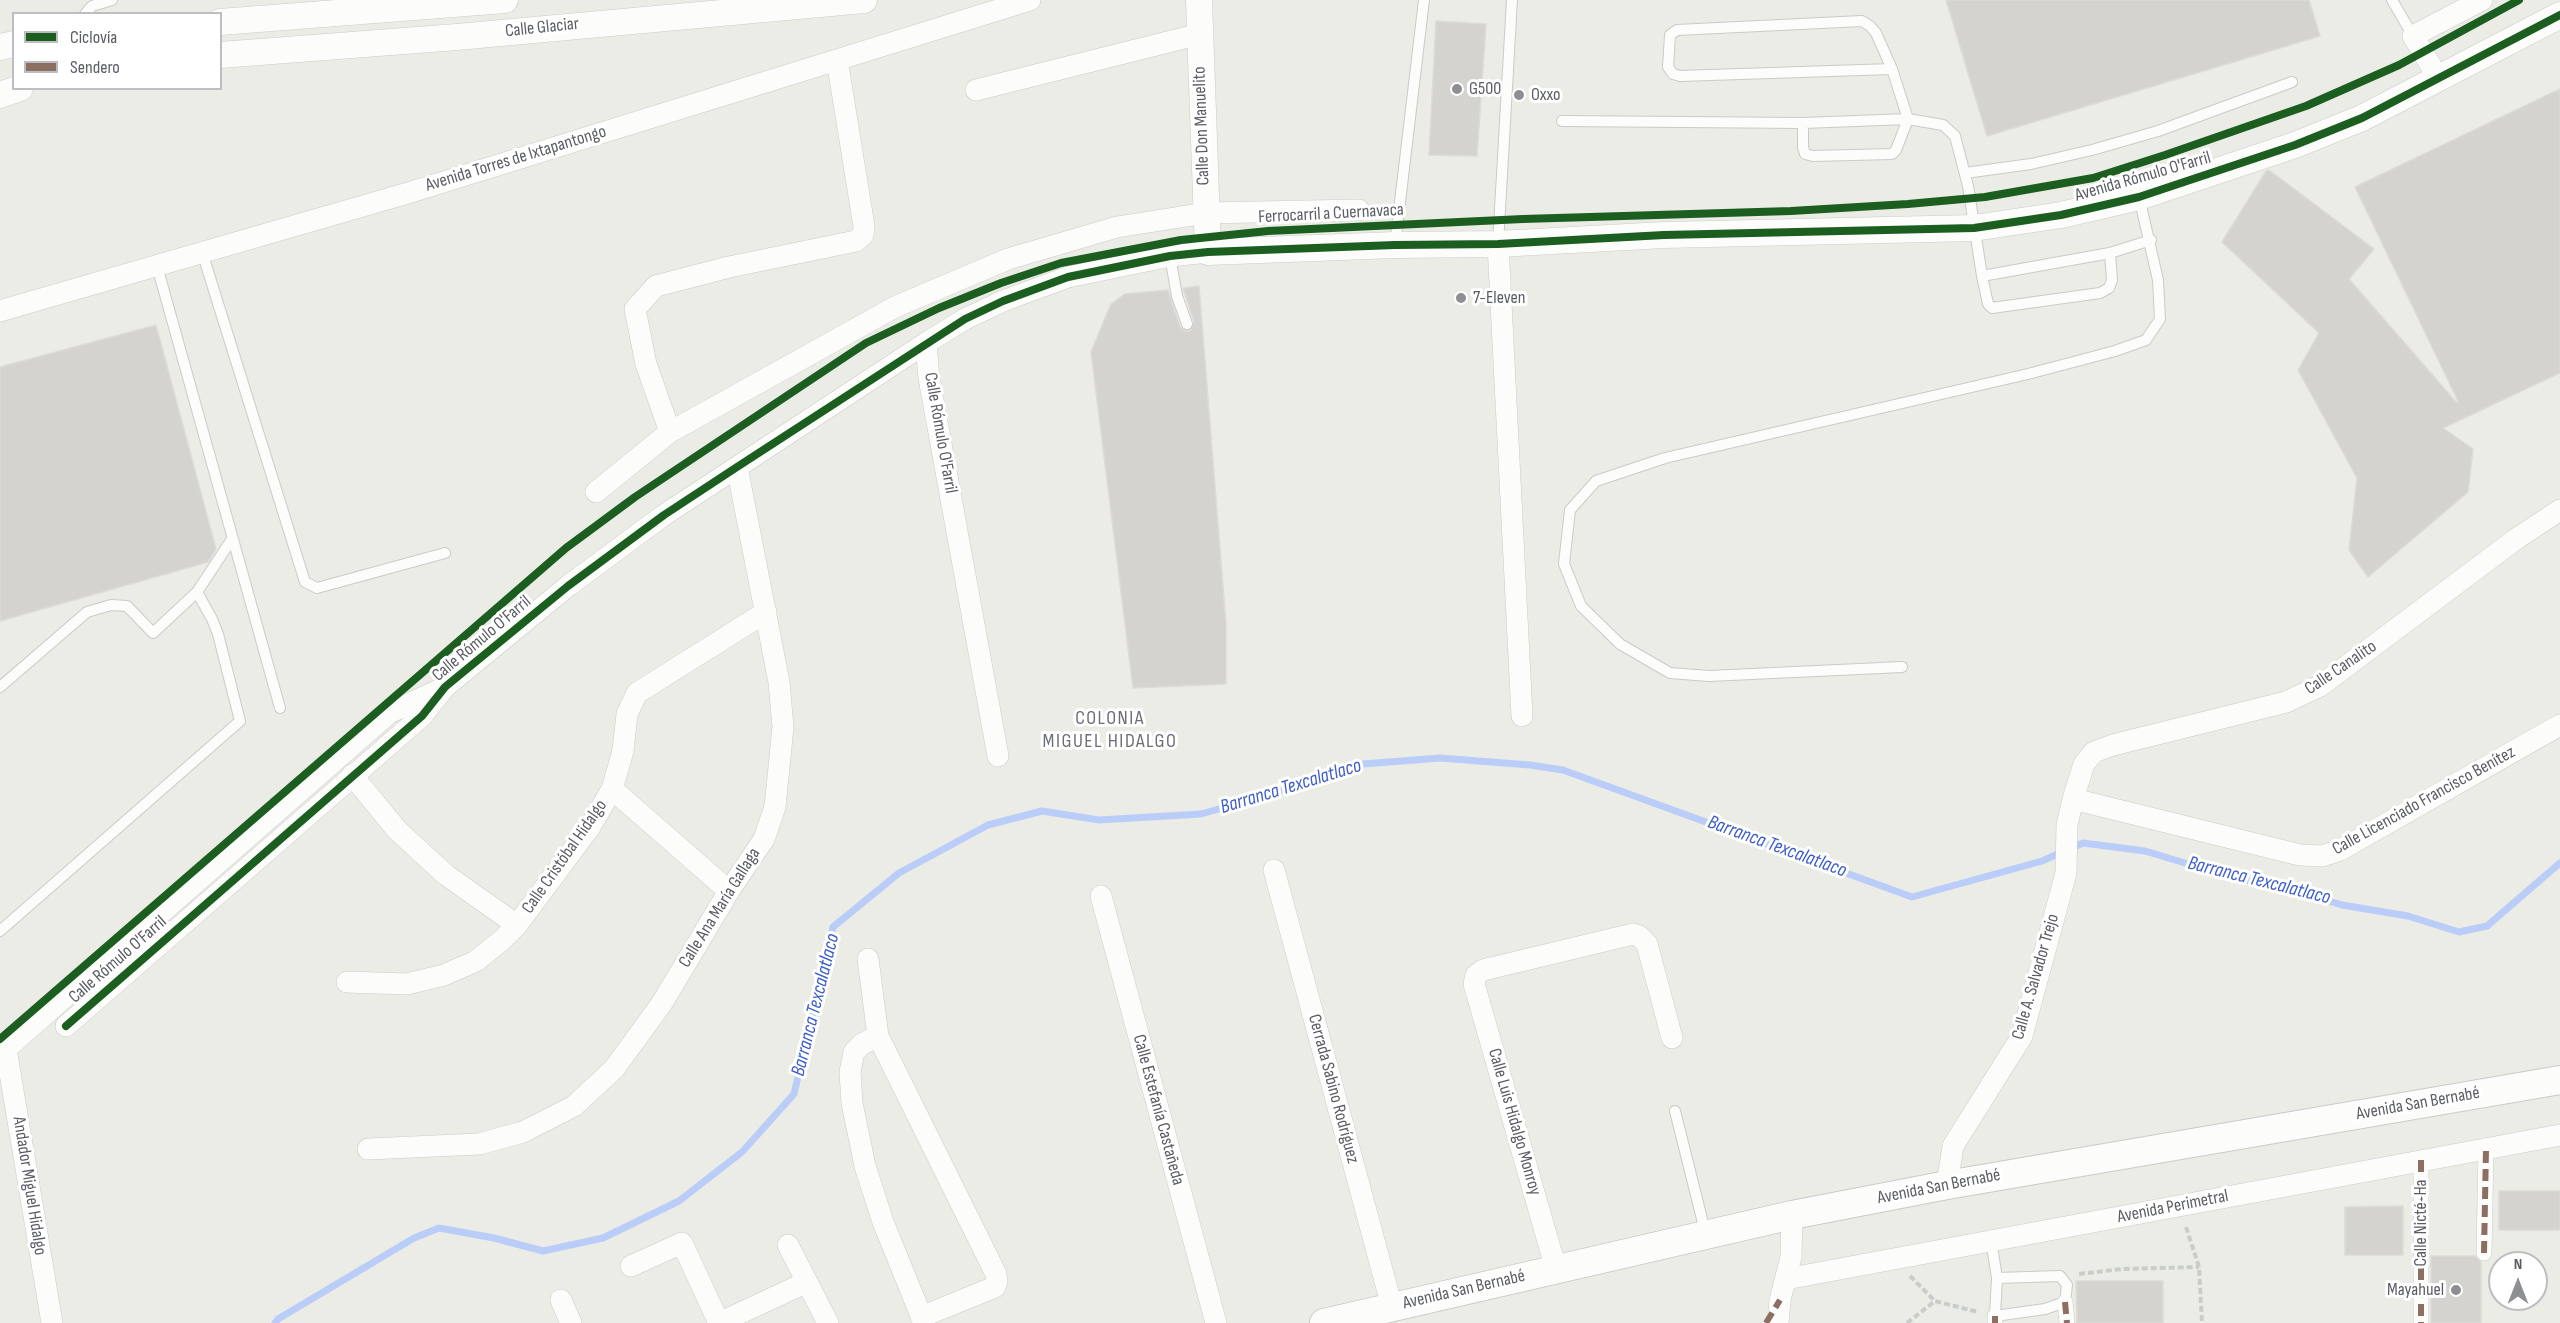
<!DOCTYPE html>
<meta charset="utf-8">
<style>
body{margin:0}
#map{position:relative;width:2560px;height:1323px;overflow:hidden;background:#ecece6;font-family:"Sofia Sans Condensed",sans-serif}
canvas{display:block}
.legend{position:absolute;left:12px;top:12px;width:210px;height:78px;box-sizing:border-box;background:#fff;border:2px solid #bdbec1;margin:0;padding:8px 10px;list-style:none;font-size:18px;color:#5b5d65}
.legend li{display:flex;align-items:center;gap:12px;height:30px}
.legend b{width:30px;border:2px solid #bdbec1}
.north{position:absolute;left:2488px;top:1251px;width:60px;height:60px;box-sizing:border-box;background:#fff;border:2px solid #bdbec1;border-radius:50%;rotate:0deg;font-size:16px;font-weight:700;line-height:24px;text-align:center;color:#5b5d65}
.north::after{content:'';display:block;margin:auto;width:21px;height:27px;background:#8e8f92;clip-path:polygon(50% 0,100% 100%,50% 72%,0 100%)}
</style>
<div id="map">
<canvas width="2560" height="1323"></canvas>
<ul class="legend">
<li><b style="height:8px;background:#1b5e20"></b>Ciclovía</li>
<li><b style="height:8px;background:#8d6e63"></b>Sendero</li>
</ul>
<div class="north">N</div>
</div>
<script>
const c = document.querySelector('canvas').getContext('2d');
c.lineJoin = 'round';
const poly = rows => new Path2D(rows.map(r => 'M' + r).join(''));
function trace(path, color, width, dash) { c.strokeStyle = color; c.lineWidth = width; c.lineCap = dash ? 'butt' : 'round'; c.setLineDash(dash || []); c.stroke(path); }
function fill(path, color) { c.fillStyle = color; c.fill(path, 'evenodd'); }
function drawText(font, color, halo, rows, align = 'center') {
  c.font = font + ' "Sofia Sans Condensed",sans-serif'; c.lineWidth = 6; c.setLineDash([]); c.textBaseline = 'middle'; c.strokeStyle = halo; c.fillStyle = color; for (const [text, x, y, turn = 0] of rows) {
    c.save(); c.translate(x, y); c.rotate((+turn || 0) * Math.PI / 180); c.textAlign = isNaN(turn) ? turn : align; if (halo) c.strokeText(text, 0, 0); c.fillText(text, 0, 0); c.restore();
  }
}
const stream = poly([
 [275,1323,278,1319,414,1238,439,1228,494,1238,543,1251,603,1238,679,1201,742,1152,794,1094,833,927,899,873,988,825,1042,811,1099,820,1201,814,1292,788,1363,764,1440,758,1530,765,1563,770,1912,897,2042,861,2083,843,2145,851,2228,876,2299,892,2342,905,2408,916,2459,932,2487,926,2560,863]
]);
const building = poly([
 [1946,0,2309,0,2320,36,1987,136,1946,0],
 [1436,21,1486,24,1477,156,1429,155,1436,21],
 [2560,89,2560,373,2443,428,2473,449,2468,492,2368,577,2349,550,2357,478,2298,370,2319,333,2222,242,2266,171,2269,170,2374,249,2349,279,2456,402,2458,401,2355,187,2560,89],
 [1199,286,1226,624,1226,684,1133,688,1091,352,1111,304,1125,294,1168,290,1180,327,1185,331,1190,331,1194,322,1183,288,1199,286],
 [156,325,216,549,208,562,0,621,0,367,156,325],
 [2499,1191,2560,1191,2560,1230,2499,1230,2499,1191],
 [2403,1206,2403,1255,2345,1255,2345,1207,2403,1206],
 [2431,1256,2475,1256,2481,1262,2481,1323,2431,1323,2431,1256],
 [2076,1281,2163,1281,2163,1323,2077,1323,2076,1281]
]);
const path = poly([
 [2186,1227,2199,1267,2202,1323],
 [2079,1274,2122,1269,2199,1267],
 [1910,1276,1935,1301],
 [1907,1323,1935,1301,1978,1312]
]);
const service = poly([
 [2392,0,2413,36],
 [85,14,92,6,112,0],
 [1562,121,1803,123,1908,119,1943,125,1955,136,1968,186,1982,276,1988,304,1992,308,2100,293,2109,288,2112,280,2110,253],
 [1803,123,1803,147,1805,154,1813,156,1892,154,1896,150,1908,119,1892,69,1876,33,1870,26,1862,21,1677,30,1670,35,1668,67,1673,74,1680,76,1892,69],
 [1965,173,2031,164,2092,150,2158,131,2292,82],
 [1395,244,1424,0],
 [1498,244,1512,0],
 [202,252,305,582,317,588,445,553],
 [1170,256,1177,296,1187,324],
 [157,266,280,708],
 [1982,276,2110,253,2151,240],
 [1902,667,1709,676,1670,673,1620,644,1581,606,1564,564,1570,510,1596,481,1665,458,2028,374,2115,351,2146,340,2160,319,2158,280,2139,197],
 [0,687,87,612,111,605,127,606,153,633,197,592],
 [0,931,240,721,218,634,212,619,197,592,232,539],
 [1675,1111,1706,1235],
 [1991,1240,1997,1278,1995,1316,2045,1309,2065,1302,2067,1285,2060,1276,1997,1278]
]);
const pedestrian = poly([
 [2421,1160,2421,1323],
 [2484,1253,2486,1149],
 [2065,1302,2067,1323],
 [1995,1316,1995,1323]
]);
const minor = poly([
 [2439,79,2413,36,2482,0],
 [976,90,1200,34],
 [1498,244,1522,716],
 [0,311,408,193,1030,0],
 [926,343,929,378,998,756],
 [670,432,646,364,635,309,656,286,729,267,856,241,863,235,864,226,837,60],
 [596,492,670,432,895,307,1008,259,1117,227,1206,213,1359,210],
 [352,775,397,830,446,875,517,925],
 [612,789,729,891],
 [2073,799,2300,855,2322,856,2340,850,2560,725],
 [1274,870,1392,1307],
 [1101,896,1216,1323],
 [868,959,878,1036,996,1274,997,1281,995,1287,921,1317],
 [347,982,407,984,444,975,476,961,502,940,517,925,590,827,612,789,623,751,627,714,637,693,766,612],
 [66,1026,422,716,445,687,568,586,664,515,926,343,965,319,1003,301,1068,277,1170,256,1208,252],
 [878,1036,862,1044,854,1052,850,1072,852,1103,865,1166,883,1222,924,1323],
 [6,1049,52,1323],
 [0,1054,389,713,441,689],
 [368,1149,479,1144,523,1132,574,1106,614,1069,662,1003,729,891,764,839,775,807,783,727,779,682,737,467],
 [1947,1185,1953,1146,2022,1036,2066,873,2067,825,2073,799,2084,764,2094,752,2113,745,2286,702,2320,686,2516,539,2560,510],
 [788,1245,828,1323],
 [631,1266,682,1243,719,1323],
 [1556,1269,1474,984,1476,975,1483,970,1633,934,1639,936,1647,944,1672,1038],
 [1786,1279,2560,1135],
 [561,1300,571,1323],
 [719,1323,807,1282],
 [1778,1323,1780,1300,1791,1257,1792,1215]
]);
const tertiary = poly([
 [1199,0,1208,252,1395,245,1498,244,1664,235,1974,228,2061,215,2139,197,2295,145,2362,118,2560,15],
 [220,22,505,0],
 [0,47,14,44],
 [220,55,457,37,864,0],
 [0,95,20,88]
]);
const secondary = poly([
 [1324,1323,1792,1215,1947,1185,2560,1080]
]);
const quiet = poly([
 [2421,1160,2421,1323],
 [2484,1253,2486,1149],
 [2065,1302,2067,1323],
 [1995,1316,1995,1323],
 [1766,1323,1780,1300]
]);
const cycleway = poly([
 [66,1026,422,716,445,687,568,586,664,515,737,467,965,319,1003,301,1068,277,1170,256,1208,252,1395,245,1498,244,1664,235,1974,228,2061,215,2139,197,2295,145,2362,118,2560,15],
 [0,1039,566,548,635,497,866,343,939,308,1001,283,1061,263,1181,240,1268,231,1523,219,1791,211,1908,204,1985,197,2093,178,2165,155,2306,106,2399,65,2519,0]
]);
const markers = [
 [1457,89,6,"#8e8f92"],
 [1519,95,6,"#8e8f92"],
 [1461,298,6,"#8e8f92"],
 [2456,1290,6,"#8e8f92"]
];
const streetNames = [
 ["Calle Glaciar",542,28,-6],
 ["Calle Don Manuelito",1202,126,-92],
 ["Avenida Torres de Ixtapantongo",516,159,-17],
 ["Avenida Rómulo O'Farril",2143,177,-16],
 ["Ferrocarril a Cuernavaca",1331,214,-3],
 ["Calle Rómulo O'Farril",940,433,80],
 ["Calle Rómulo O'Farril",482,639,-40],
 ["Calle Canalito",2341,668,-34],
 ["Calle Licenciado Francisco Benítez",2424,801,-29],
 ["Calle Cristóbal Hidalgo",565,857,-55],
 ["Calle Ana María Gallaga",720,908,-58],
 ["Calle Rómulo O'Farril",118,960,-41],
 ["Calle A. Salvador Trejo",2036,977,-74],
 ["Cerrada Sabino Rodríguez",1333,1089,75],
 ["Avenida San Bernabé",2418,1104,-10],
 ["Calle Estefanía Castañeda",1158,1110,75],
 ["Calle Luis Hidalgo Monroy",1514,1122,74],
 ["Andador Miguel Hidalgo",29,1186,81],
 ["Avenida San Bernabé",1939,1187,-11],
 ["Avenida Perimetral",2173,1207,-11],
 ["Calle Nicté-Ha",2421,1223,-90],
 ["Avenida San Bernabé",1464,1290,-13]
];
const poiNames = [
 ["G500",1469,89],
 ["Oxxo",1531,95],
 ["7-Eleven",1473,298],
 ["Mayahuel",2444,1290,"right"]
];
const neighbourhoodNames = [
 ["COLONIA",1110,719],
 ["MIGUEL HIDALGO",1110,742]
];
const waterNames = [
 ["Barranca Texcalatlaco",1291,787,-17],
 ["Barranca Texcalatlaco",1777,847,20],
 ["Barranca Texcalatlaco",2259,881,14],
 ["Barranca Texcalatlaco",816,1005,-76]
];
trace(stream, '#b9cdf8', 7);
fill(building, '#d4d3d0');
trace(building, '#dcdbd5', 1.5);
trace(service, '#cacac9', 12);
trace(pedestrian, '#cacac9', 16);
trace(minor, '#cacac9', 22);
trace(tertiary, '#cacac9', 27);
trace(secondary, '#cacaca', 30);
trace(path, '#c8cdcb', 4, [6, 3]);
trace(service, '#fcfcfb', 10);
trace(pedestrian, '#fcfcfb', 15);
trace(minor, '#fcfcfb', 21);
trace(tertiary, '#fcfcfb', 26);
trace(secondary, '#fcfcfb', 28);
trace(quiet, '#8d6e63', 6, [12, 6]);
trace(cycleway, '#1b5e20', 8);
for (const [x, y, r, color] of markers) { const dot = new Path2D(); dot.arc(x, y, r, 0, 2 * Math.PI); c.fillStyle = color; c.fill(dot); trace(dot, '#fff', 2); }
drawText('18px', '#5b5d65', '#fff', streetNames);
drawText('18px', '#5b5d65', '#fff', poiNames, 'left');
c.letterSpacing = '1.5px';
drawText('20px', '#6c6f77', '#fff', neighbourhoodNames);
c.letterSpacing = '0px';
drawText('italic 20px', '#3e5fca', '#fff', waterNames);
</script>
